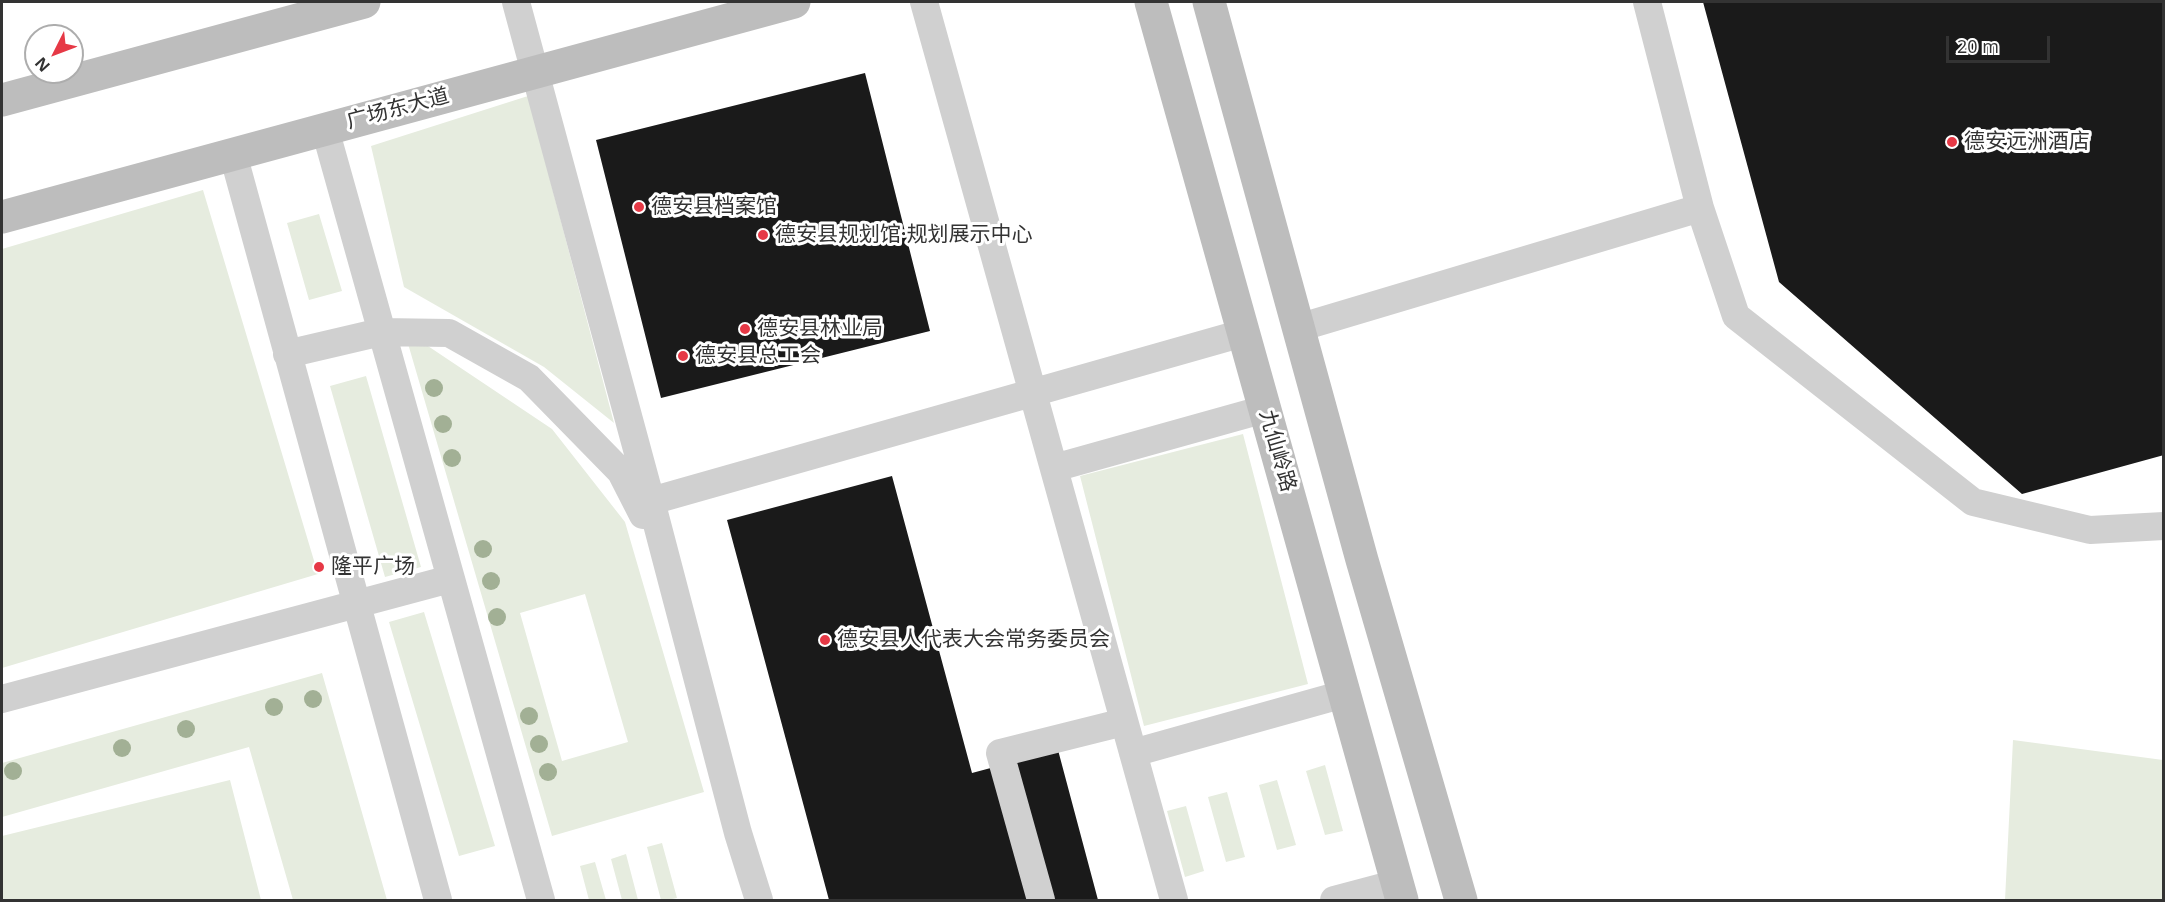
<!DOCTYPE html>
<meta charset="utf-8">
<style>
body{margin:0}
#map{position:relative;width:2165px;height:902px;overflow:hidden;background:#fff;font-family:"Open Sans",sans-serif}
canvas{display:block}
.frame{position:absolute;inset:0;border:3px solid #333;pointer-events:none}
.north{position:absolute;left:24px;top:24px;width:60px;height:60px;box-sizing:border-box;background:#fff;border:2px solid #adadad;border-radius:50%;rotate:228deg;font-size:16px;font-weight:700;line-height:24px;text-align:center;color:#333}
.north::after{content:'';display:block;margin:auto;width:21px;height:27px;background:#e63946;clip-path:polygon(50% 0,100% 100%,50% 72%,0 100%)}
.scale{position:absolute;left:1946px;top:36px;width:104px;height:27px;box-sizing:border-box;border:3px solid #333;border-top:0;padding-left:8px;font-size:18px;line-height:21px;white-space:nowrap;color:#333;-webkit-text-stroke:4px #fff;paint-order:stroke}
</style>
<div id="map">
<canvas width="2165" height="902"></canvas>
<div class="frame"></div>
<div class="north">N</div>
<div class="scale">20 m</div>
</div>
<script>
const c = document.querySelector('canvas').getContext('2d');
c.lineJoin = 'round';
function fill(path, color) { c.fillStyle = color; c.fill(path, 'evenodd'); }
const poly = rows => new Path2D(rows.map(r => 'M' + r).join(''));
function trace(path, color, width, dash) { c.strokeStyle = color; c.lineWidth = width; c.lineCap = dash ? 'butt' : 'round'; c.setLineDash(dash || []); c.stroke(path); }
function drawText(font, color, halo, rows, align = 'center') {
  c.font = font + ' "Open Sans","Noto Sans SC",sans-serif'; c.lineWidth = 6; c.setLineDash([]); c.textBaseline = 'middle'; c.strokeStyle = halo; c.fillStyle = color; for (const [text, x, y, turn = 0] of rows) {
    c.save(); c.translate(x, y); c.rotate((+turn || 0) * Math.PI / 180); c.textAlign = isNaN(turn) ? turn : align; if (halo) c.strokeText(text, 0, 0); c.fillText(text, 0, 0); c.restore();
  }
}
const green = poly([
 [528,96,614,423,544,367,404,287,371,146],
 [203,190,318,574,2,668,2,249],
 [319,214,342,291,309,300,287,223],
 [404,330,552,429,625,522,704,792,552,836],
 [585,594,628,742,562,761,520,613],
 [366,376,421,567,385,577,330,386],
 [1243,434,1308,684,1144,726,1080,476],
 [424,612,495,846,459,856,389,622],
 [322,673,387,900,293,900,249,747,2,817,2,763],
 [2013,740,2163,760,2163,900,2005,900],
 [1325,765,1343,831,1325,835,1306,771],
 [230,780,261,900,2,900,2,836],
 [1277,780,1296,845,1277,850,1259,785],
 [1227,792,1245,857,1226,862,1208,797],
 [1186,806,1204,871,1185,877,1167,811],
 [662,843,677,898,667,900,661,900,647,847],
 [626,854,638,900,622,900,611,859],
 [595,862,606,900,589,900,580,866]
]);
const building = poly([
 [1703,2,2164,2,2164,455,2022,494,1779,282],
 [865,73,930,331,661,398,596,140],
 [892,476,972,773,1058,750,1098,900,829,900,727,520]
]);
const street = poly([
 [516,2,651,501,738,833,759,900],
 [924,2,1174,900],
 [1647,2,1700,208,1736,316,1973,502,2090,530,2164,526],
 [325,129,541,900],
 [233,154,438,900],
 [1298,328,1700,208],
 [287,354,381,332,449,333,529,378,621,472,643,515],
 [1054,468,1265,409],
 [651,501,1243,333],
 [2,699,450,579],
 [1133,753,1344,694],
 [1041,900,1000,753,1124,722],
 [1334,900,1398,883]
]);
const secondary = poly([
 [1151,2,1402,900],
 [1209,2,1362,560,1461,900],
 [2,100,364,2],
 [2,217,794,2]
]);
const trees = [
 [434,388],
 [443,424],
 [452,458],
 [483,549],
 [491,581],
 [497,617],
 [313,699],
 [274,707],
 [529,716],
 [186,729],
 [539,744],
 [122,748],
 [13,771],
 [548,772]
];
const markers = [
 [1952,142,6,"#e63946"],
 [639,207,6,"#e63946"],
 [763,235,6,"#e63946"],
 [745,329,6,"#e63946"],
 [683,356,6,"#e63946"],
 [319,567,6,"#e63946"],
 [825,640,6,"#e63946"]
];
const streetNames = [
 ["广场东大道",398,109,-15],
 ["九仙岭路",1277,451,74]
];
const poiNames = [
 ["德安远洲酒店",1964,142],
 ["德安县档案馆",651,207],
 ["德安县规划馆·规划展示中心",775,235],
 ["德安县林业局",757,329],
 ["德安县总工会",695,356],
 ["隆平广场",331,567],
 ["德安县人代表大会常务委员会",837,640]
];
fill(green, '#e6ecdf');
fill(building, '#1a1a1a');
trace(street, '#d0d0d0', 28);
trace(secondary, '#bdbdbd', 33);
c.fillStyle = '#a2b095';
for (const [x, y] of trees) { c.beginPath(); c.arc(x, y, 9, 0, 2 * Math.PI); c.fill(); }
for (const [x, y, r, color] of markers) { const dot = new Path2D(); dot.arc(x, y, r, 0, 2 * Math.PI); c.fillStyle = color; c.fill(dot); trace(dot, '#fff', 2); }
drawText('21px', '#333', '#fff', streetNames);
drawText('21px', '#333', '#fff', poiNames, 'left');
</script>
